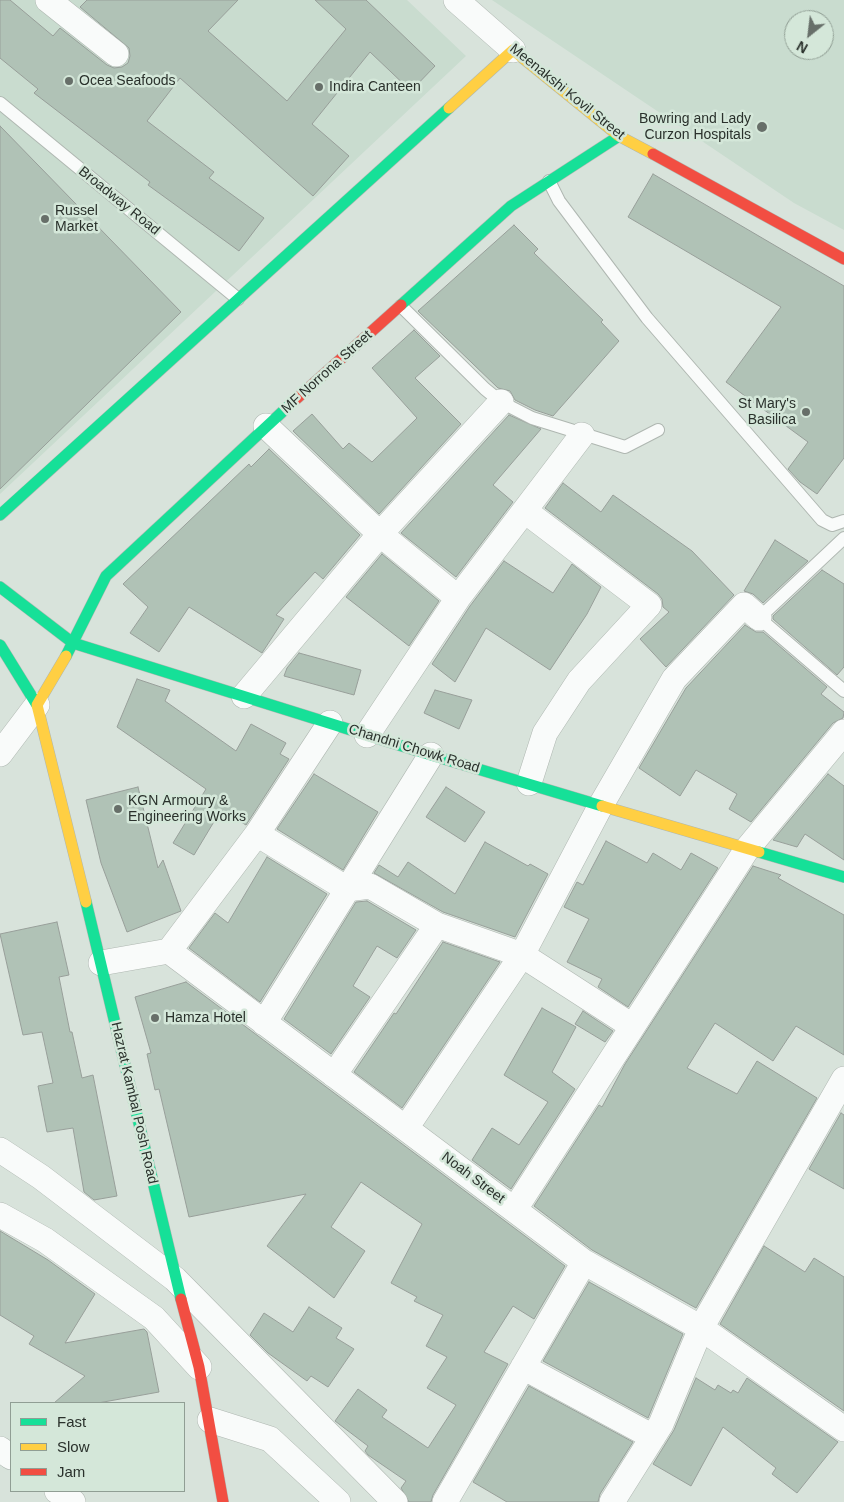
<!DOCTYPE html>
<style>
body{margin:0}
#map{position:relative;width:844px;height:1502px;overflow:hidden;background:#d8e3db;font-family:Arial,sans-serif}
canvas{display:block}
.legend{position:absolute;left:10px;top:1402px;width:175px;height:90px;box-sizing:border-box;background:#d4e7d9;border:1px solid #909e94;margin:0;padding:6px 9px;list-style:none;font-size:15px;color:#2a312c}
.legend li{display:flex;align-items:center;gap:10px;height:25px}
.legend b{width:25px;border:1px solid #909e94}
.north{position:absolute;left:784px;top:10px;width:50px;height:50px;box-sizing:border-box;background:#d4e7d9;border:1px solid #909e94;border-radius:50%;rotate:209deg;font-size:14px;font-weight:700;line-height:20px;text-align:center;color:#2a312c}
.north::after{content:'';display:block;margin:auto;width:18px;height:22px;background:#676f69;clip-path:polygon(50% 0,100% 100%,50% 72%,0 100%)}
</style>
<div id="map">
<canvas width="844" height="1502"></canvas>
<ul class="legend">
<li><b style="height:6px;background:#16e098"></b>Fast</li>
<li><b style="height:6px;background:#ffcf43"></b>Slow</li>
<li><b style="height:6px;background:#f24e42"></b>Jam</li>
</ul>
<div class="north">N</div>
</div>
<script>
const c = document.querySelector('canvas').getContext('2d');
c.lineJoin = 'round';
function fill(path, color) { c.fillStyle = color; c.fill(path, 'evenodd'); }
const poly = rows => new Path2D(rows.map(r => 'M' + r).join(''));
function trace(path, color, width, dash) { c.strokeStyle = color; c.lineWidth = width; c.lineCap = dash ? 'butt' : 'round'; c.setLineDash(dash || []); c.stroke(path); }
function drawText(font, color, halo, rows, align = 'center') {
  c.font = font + ' Arial,sans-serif'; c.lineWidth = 5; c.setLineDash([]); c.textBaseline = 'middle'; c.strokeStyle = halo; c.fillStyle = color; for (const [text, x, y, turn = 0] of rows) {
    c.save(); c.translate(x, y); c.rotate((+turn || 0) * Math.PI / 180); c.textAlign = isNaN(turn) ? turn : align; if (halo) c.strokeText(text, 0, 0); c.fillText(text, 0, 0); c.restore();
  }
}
const built = poly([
 [0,0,407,0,466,56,0,494],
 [492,0,844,0,844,230,794,203],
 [794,20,824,20,824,50,794,50]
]);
const building = poly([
 [0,0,10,0,53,36,60,28,107,65,114,68,122,67,128,63,130,56,129,48,80,7,87,0,238,0,208,31,287,101,346,29,315,0,366,0,435,66,411,91,370,52,312,124,349,156,313,196,180,78,147,121,214,172,209,178,264,218,239,251,148,185,150,182,34,93,38,89,0,58,0,0],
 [0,126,181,312,0,489,0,126],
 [653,174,844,286,844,458,817,494,800,482,788,469,808,442,726,382,781,307,628,217,653,174],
 [514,225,538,249,534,253,603,320,601,322,619,341,553,416,535,410,515,400,510,391,498,388,418,311,514,225],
 [414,330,440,356,415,378,461,424,379,514,293,431,312,414,343,449,349,443,372,462,417,418,372,368,414,330],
 [509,415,541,429,493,485,513,502,456,577,401,533,509,415],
 [269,449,360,535,323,579,315,572,276,615,284,619,262,653,189,607,159,652,130,633,148,607,123,584,249,464,251,467,269,449],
 [563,483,601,512,613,495,692,551,734,595,666,667,640,639,669,612,663,607,662,599,658,594,545,508,563,483],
 [775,540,808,561,763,603,753,594,744,591,775,540],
 [382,554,439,601,409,646,346,597,382,554],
 [504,561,553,593,572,564,601,587,587,614,550,670,486,628,455,682,432,664,470,606,504,561],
 [822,570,844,584,844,667,837,675,773,619,773,616,822,570],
 [745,625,756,632,763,632,827,687,821,694,844,712,843,718,833,723,751,822,729,809,737,794,696,770,680,796,639,768,686,688,745,625],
 [299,653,361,670,354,695,284,676,287,668,299,653],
 [137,679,170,690,165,701,236,751,251,724,286,743,280,754,289,759,246,825,221,810,194,855,173,843,206,789,117,727,137,679],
 [435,690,472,700,459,729,424,713,435,690],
 [314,774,378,812,343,870,277,829,314,774],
 [828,774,844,786,844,860,805,834,797,847,773,840,828,774],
 [138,787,158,868,163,860,181,911,127,932,101,863,86,800,138,787],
 [446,787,485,812,465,842,426,817,446,787],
 [606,841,647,863,653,853,681,870,691,853,718,868,628,1007,598,987,602,979,567,962,589,919,564,907,577,882,583,885,606,841],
 [485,842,528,866,530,864,548,874,515,937,443,912,374,873,379,865,398,877,408,862,455,894,485,842],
 [267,857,327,894,260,1002,189,948,215,913,228,923,267,857],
 [753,866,781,875,778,878,844,915,844,1055,796,1026,773,1061,715,1023,687,1068,737,1094,757,1061,817,1098,696,1308,592,1250,534,1206,599,1105,602,1107,625,1064,753,866],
 [367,901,416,930,397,958,377,946,353,986,370,997,331,1054,284,1019,356,902,367,901],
 [57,922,69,975,59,977,70,1032,72,1032,82,1078,93,1075,117,1196,94,1200,84,1192,73,1128,47,1132,38,1086,53,1083,42,1032,23,1035,0,934,57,922],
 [443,942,500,962,402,1108,354,1072,394,1013,396,1014,443,942],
 [186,982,565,1266,534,1319,513,1306,484,1352,508,1364,433,1495,431,1502,409,1502,401,1488,406,1481,368,1455,365,1451,368,1446,335,1421,358,1389,387,1410,382,1417,428,1448,456,1405,427,1388,447,1357,426,1346,443,1315,414,1301,417,1297,391,1283,422,1224,361,1182,331,1227,365,1251,334,1298,267,1246,306,1194,189,1217,159,1089,155,1090,147,1054,151,1053,135,997,186,982],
 [542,1008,576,1027,552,1072,575,1089,511,1189,472,1160,492,1128,519,1145,548,1102,504,1075,542,1008],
 [583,1011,613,1031,605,1042,575,1024,583,1011],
 [841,1113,844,1115,844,1189,809,1169,841,1113],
 [0,1231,48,1260,95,1294,65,1343,144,1329,147,1332,159,1392,98,1403,54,1403,85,1376,29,1344,34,1336,0,1315,0,1231],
 [764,1246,805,1272,814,1258,844,1277,844,1411,720,1324,764,1246],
 [589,1282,683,1334,648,1418,543,1361,589,1282],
 [309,1307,342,1328,336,1338,354,1349,328,1387,311,1376,307,1381,268,1353,250,1335,264,1313,293,1332,309,1307],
 [696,1378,715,1390,718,1385,731,1393,733,1390,738,1393,747,1378,838,1442,797,1493,772,1474,776,1468,723,1427,691,1486,653,1464,674,1430,696,1378],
 [529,1386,633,1442,600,1494,598,1502,507,1502,473,1482,529,1386]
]);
const lane = poly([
 [0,103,238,299],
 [549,181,559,201,647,318,822,520,832,525,844,521],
 [401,306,485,389,501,402,532,418,625,447,658,430],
 [844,538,759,618,844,691]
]);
const street = poly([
 [48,0,116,54],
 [456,0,513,50],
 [266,426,380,534,458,598],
 [525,511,649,605,579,681,545,733,529,783],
 [244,696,380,534,501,402],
 [367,735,458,598,582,435],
 [0,754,37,705],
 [257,834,347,889,370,886,437,925],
 [169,951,257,834,330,723],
 [101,963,169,951,584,1262,701,1328,844,1429],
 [264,1023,431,755],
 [334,1075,437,925,522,955,632,1026],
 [406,1128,522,955,601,805,674,679,744,605,759,618],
 [0,1150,41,1177,175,1279,395,1502],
 [515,1209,747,849,844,732],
 [0,1215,45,1240,154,1318,199,1367],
 [523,1367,653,1437],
 [210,1420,270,1439,338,1502],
 [0,1449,11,1457],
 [57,1491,73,1502],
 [445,1502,584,1262],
 [612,1502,661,1424,701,1328,844,1079]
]);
const fast = poly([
 [401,305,511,206,619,136],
 [0,515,449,108],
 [0,587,73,643,431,755,602,806],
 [0,645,37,705],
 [66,656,106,576,294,401],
 [759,852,844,877],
 [86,902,181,1299]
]);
const slow = poly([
 [449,108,513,50,619,136,653,154],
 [66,656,37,705,86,902],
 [602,806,759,852]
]);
const jam = poly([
 [653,154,844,259],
 [294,401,401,305],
 [181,1299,199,1367,223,1502]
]);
const markers = [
 [69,81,5,"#676f69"],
 [319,87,5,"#676f69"],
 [762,127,6,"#676f69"],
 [45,219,5,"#676f69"],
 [806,412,5,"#676f69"],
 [118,809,5,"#676f69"],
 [155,1018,5,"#676f69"]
];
const poiNames = [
 ["Ocea Seafoods",79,81],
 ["Indira Canteen",329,87],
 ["Bowring and Lady",751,119,"right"],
 ["Curzon Hospitals",751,135,"right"],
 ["Russel",55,211],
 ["Market",55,227],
 ["St Mary's",796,404,"right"],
 ["Basilica",796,420,"right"],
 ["KGN Armoury &",128,801],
 ["Engineering Works",128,817],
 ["Hamza Hotel",165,1018]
];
const streetNames = [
 ["Meenakshi Kovil Street",567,92,39],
 ["Broadway Road",119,201,39],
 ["MF Norrona Street",327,372,-42],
 ["Chandni Chowk Road",414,749,17],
 ["Hazrat Kambal Posh Road",134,1103,77],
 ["Noah Street",473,1178,37]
];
fill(built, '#c9dccf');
fill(building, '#b0c2b6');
trace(building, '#989f9a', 1);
trace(lane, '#afb7b1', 14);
trace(street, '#afb7b1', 26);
trace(fast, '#afb7b1', 12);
trace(slow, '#afb7b1', 12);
trace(jam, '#afb7b1', 12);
trace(lane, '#f9fbfa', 12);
trace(street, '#f9fbfa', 25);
trace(fast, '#16e098', 11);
trace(slow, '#ffcf43', 11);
trace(jam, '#f24e42', 11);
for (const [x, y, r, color] of markers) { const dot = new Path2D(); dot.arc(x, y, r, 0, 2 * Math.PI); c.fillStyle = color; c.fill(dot); trace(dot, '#d4e7d9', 2); }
drawText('14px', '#2a312c', '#d4e7d9', poiNames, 'left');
drawText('14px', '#2a312c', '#d4e7d9', streetNames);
</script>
